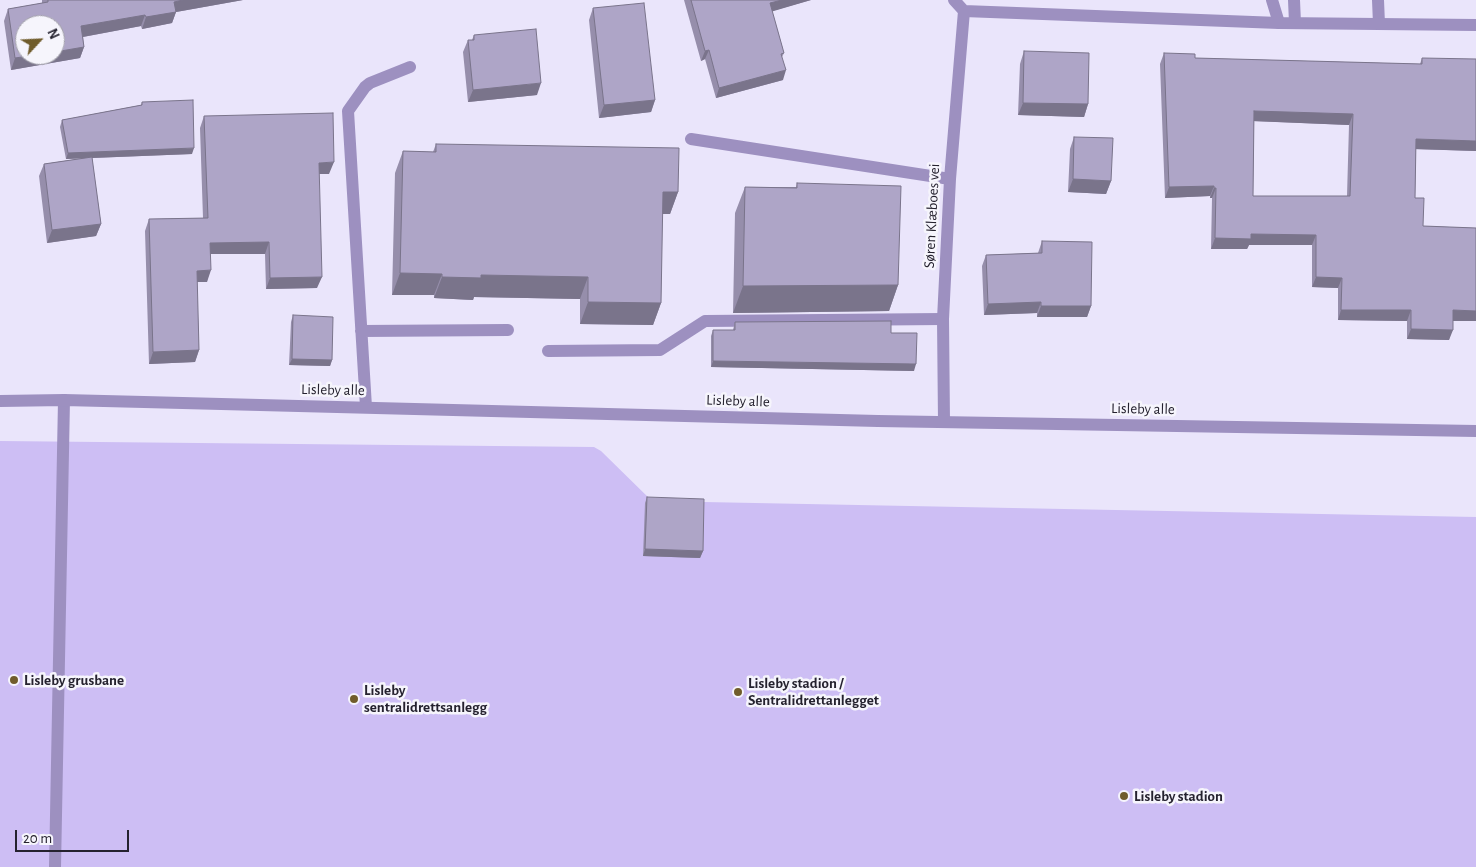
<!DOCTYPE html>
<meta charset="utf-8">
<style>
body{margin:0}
#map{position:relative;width:1476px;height:867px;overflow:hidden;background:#eae5fb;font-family:"Alegreya Sans",sans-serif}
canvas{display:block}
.north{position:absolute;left:15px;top:15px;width:50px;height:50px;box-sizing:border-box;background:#f6f5fc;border:1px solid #a2a1aa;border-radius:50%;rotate:65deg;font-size:14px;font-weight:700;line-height:20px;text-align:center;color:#25222f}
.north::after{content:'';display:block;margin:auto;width:18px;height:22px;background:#705c2b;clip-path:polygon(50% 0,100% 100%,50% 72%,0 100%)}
.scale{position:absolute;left:15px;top:830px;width:114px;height:22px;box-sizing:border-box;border:2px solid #25222f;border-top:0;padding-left:6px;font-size:15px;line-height:18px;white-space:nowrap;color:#25222f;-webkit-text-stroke:4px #f6f5fc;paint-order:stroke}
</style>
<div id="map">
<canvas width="1476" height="867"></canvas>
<div class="north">N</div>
<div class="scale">20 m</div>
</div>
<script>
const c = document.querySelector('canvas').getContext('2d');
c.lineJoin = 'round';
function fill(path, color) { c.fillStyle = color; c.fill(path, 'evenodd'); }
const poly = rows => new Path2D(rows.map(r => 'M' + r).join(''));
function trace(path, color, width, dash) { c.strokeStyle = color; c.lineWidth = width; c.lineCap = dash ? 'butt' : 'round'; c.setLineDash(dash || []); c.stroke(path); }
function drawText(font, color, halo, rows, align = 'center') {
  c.font = font + ' "Alegreya Sans",sans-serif'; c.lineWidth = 5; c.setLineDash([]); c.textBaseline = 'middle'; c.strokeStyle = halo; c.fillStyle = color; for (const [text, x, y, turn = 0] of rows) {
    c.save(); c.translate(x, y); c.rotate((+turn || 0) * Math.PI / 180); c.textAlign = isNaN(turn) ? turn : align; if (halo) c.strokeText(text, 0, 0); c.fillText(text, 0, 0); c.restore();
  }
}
const green = poly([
 [0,441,594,447,601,451,652,501,1476,517,1476,867,0,867]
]);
const service = poly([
 [1272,0,1279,23],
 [1294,0,1295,23],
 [1378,0,1379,24],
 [361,331,508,330],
 [548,351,660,350,705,321,943,319],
 [366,407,348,111,365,87,370,83,410,67],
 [55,867,64,400]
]);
const minor = poly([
 [954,0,964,11],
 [691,139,950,179],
 [0,401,64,400,144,402,878,421,1476,431],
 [944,422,943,319,950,179,964,11,1279,23,1476,25]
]);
const wall = poly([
 [42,0,243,0,176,12,172,23,142,29,141,26,83,37,84,47,80,58,11,70,4,21,8,9,42,3],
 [684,0,811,0,772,11,784,53,782,57,783,80,716,98,705,59,701,61],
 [593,8,655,100,651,112,599,118,589,20],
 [474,35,537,95,468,102,463,52,468,40,472,40],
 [1024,51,1088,104,1084,117,1018,115,1020,64],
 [1164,53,1195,58,1420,64,1422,58,1476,151,1416,149,1415,198,1423,226,1476,228,1476,321,1453,321,1449,340,1407,339,1407,321,1338,320,1338,288,1312,287,1312,245,1249,245,1247,249,1211,249,1212,198,1210,198,1210,196,1165,198,1160,64],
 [1254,121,1349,125,1347,196,1253,196],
 [142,102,192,154,92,158,101,224,96,236,47,243,39,176,44,164,83,158,66,159,60,127,62,120,141,105],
 [204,116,329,174,319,174,317,288,266,289,265,254,210,254,207,282,197,282,199,350,195,362,149,364,145,231,149,219,203,218,200,128],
 [1074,137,1111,181,1106,194,1068,192,1070,149],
 [436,144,678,192,670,214,662,214,661,303,653,325,580,324,580,299,474,297,473,300,434,298,434,295,392,295,395,173,403,151,433,152],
 [797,183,898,285,889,311,733,313,735,213,745,187,796,187],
 [1042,241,1091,306,1087,317,1037,317,1037,313,984,315,982,266,986,255,1038,253],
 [293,315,332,360,330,366,289,365,291,322],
 [735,322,891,333,914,371,711,367,711,336,713,330,733,330],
 [647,497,703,551,700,558,643,556,645,503]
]);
const shadedWall = poly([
 [183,0,243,0,176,12,172,23,142,29,146,17,174,2],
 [782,0,811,0,767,13,770,3],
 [145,15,141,26,77,38,81,26],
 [84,47,80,58,11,70,15,58,35,55,55,55,55,52],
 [709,50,705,59,701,61,705,51],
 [786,70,783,80,716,98,719,88],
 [541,83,537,95,468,102,473,90],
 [655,100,651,112,599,118,604,105],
 [1023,103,1088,104,1084,117,1018,115],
 [1254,111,1353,114,1349,125,1251,121],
 [1416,139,1476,141,1476,151,1412,149],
 [194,148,192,154,66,159,68,153],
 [334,162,329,174,315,174,319,163],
 [1073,179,1111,181,1106,194,1068,192],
 [1214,186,1210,196,1165,198,1169,187],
 [1214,188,1216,188,1212,198,1210,198],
 [663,192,678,192,670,214,655,214],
 [101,224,96,236,47,243,52,230],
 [1251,234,1316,235,1312,245,1249,245,1247,249,1211,249,1215,238],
 [269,242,265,254,206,254,210,243],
 [211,270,207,282,193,282,197,271],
 [400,273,442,274,434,295,392,295],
 [481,275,588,277,580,299,474,297,473,300,434,298,442,277],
 [322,277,317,288,266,289,270,278],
 [1316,277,1342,278,1338,288,1312,287],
 [898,285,889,311,733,313,743,286],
 [588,302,661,303,653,325,580,324],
 [1041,302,1037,313,984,315,988,304],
 [1041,306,1091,306,1087,317,1037,317],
 [1341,310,1411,310,1407,321,1338,320],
 [1453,310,1476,311,1476,321,1450,321],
 [1411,329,1453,330,1449,340,1407,339],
 [199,350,195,362,149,364,153,352],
 [292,359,332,360,330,366,289,365],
 [713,361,916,364,914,371,711,367],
 [645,549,703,551,700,558,643,556]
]);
const building = poly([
 [48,0,183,0,174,2,176,12,146,17,145,15,81,26,84,47,55,52,55,25,25,25,25,55,35,55,15,58,8,9,48,2,48,0],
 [691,0,782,0,770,3,784,53,781,54,786,70,719,88,709,50,705,51,691,0],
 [644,3,655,100,604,105,593,8,644,3],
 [536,29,541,83,473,90,468,40,474,40,474,35,536,29],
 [1024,51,1089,53,1088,104,1023,103,1024,51],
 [1164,53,1195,54,1195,58,1422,64,1422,58,1476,59,1476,141,1416,139,1415,198,1424,198,1423,226,1476,228,1476,311,1453,310,1453,330,1411,329,1411,310,1341,310,1342,278,1316,277,1316,235,1251,234,1251,239,1215,238,1216,188,1214,188,1214,186,1169,187,1164,53],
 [1254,111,1353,114,1350,196,1253,196,1254,111],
 [193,100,194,148,68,153,62,120,142,105,142,102,193,100],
 [333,113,334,162,319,163,322,277,270,278,269,242,210,243,211,270,197,271,199,350,153,352,149,219,208,218,204,116,333,113],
 [1074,137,1113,138,1111,181,1073,179,1074,137],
 [436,144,679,148,678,192,663,192,661,303,588,302,588,277,481,275,481,278,442,277,442,274,400,273,403,151,436,152,436,144],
 [92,157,101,224,52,230,44,164,92,157],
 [797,183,901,186,898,285,743,286,745,187,797,188,797,183],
 [1042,241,1092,242,1091,306,1041,306,1041,302,988,304,986,255,1042,253,1042,241],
 [293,315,333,317,332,360,292,359,293,315],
 [891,321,891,333,917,333,916,364,713,361,713,330,735,330,735,322,891,321],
 [647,497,704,499,703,551,645,549,647,497]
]);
const markers = [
 [14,680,5,"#705c2b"],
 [738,692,5,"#705c2b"],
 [354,699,5,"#705c2b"],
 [1124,796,5,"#705c2b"]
];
const streetNames = [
 ["Søren Klæboes vei",932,216,-87],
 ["Lisleby alle",333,390,1],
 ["Lisleby alle",738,401,2],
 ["Lisleby alle",1143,409,1]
];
const poiNames = [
 ["Lisleby grusbane",24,680],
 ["Lisleby stadion /",748,683],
 ["Sentralidrettanlegget",748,700],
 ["Lisleby",364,690],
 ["sentralidrettsanlegg",364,707],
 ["Lisleby stadion",1134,796]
];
fill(green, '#cdbef4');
trace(service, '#9d90c0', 12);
trace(minor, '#9d90c0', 12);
fill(wall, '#968eab');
fill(shadedWall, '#7a748b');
fill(building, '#aea5c7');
trace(building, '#7a748b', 1);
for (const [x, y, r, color] of markers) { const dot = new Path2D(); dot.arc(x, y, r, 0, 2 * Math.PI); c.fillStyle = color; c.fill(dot); trace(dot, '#f6f5fc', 2); }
drawText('15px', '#25222f', '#f6f5fc', streetNames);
drawText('bold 15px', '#25222f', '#f6f5fc', poiNames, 'left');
</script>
